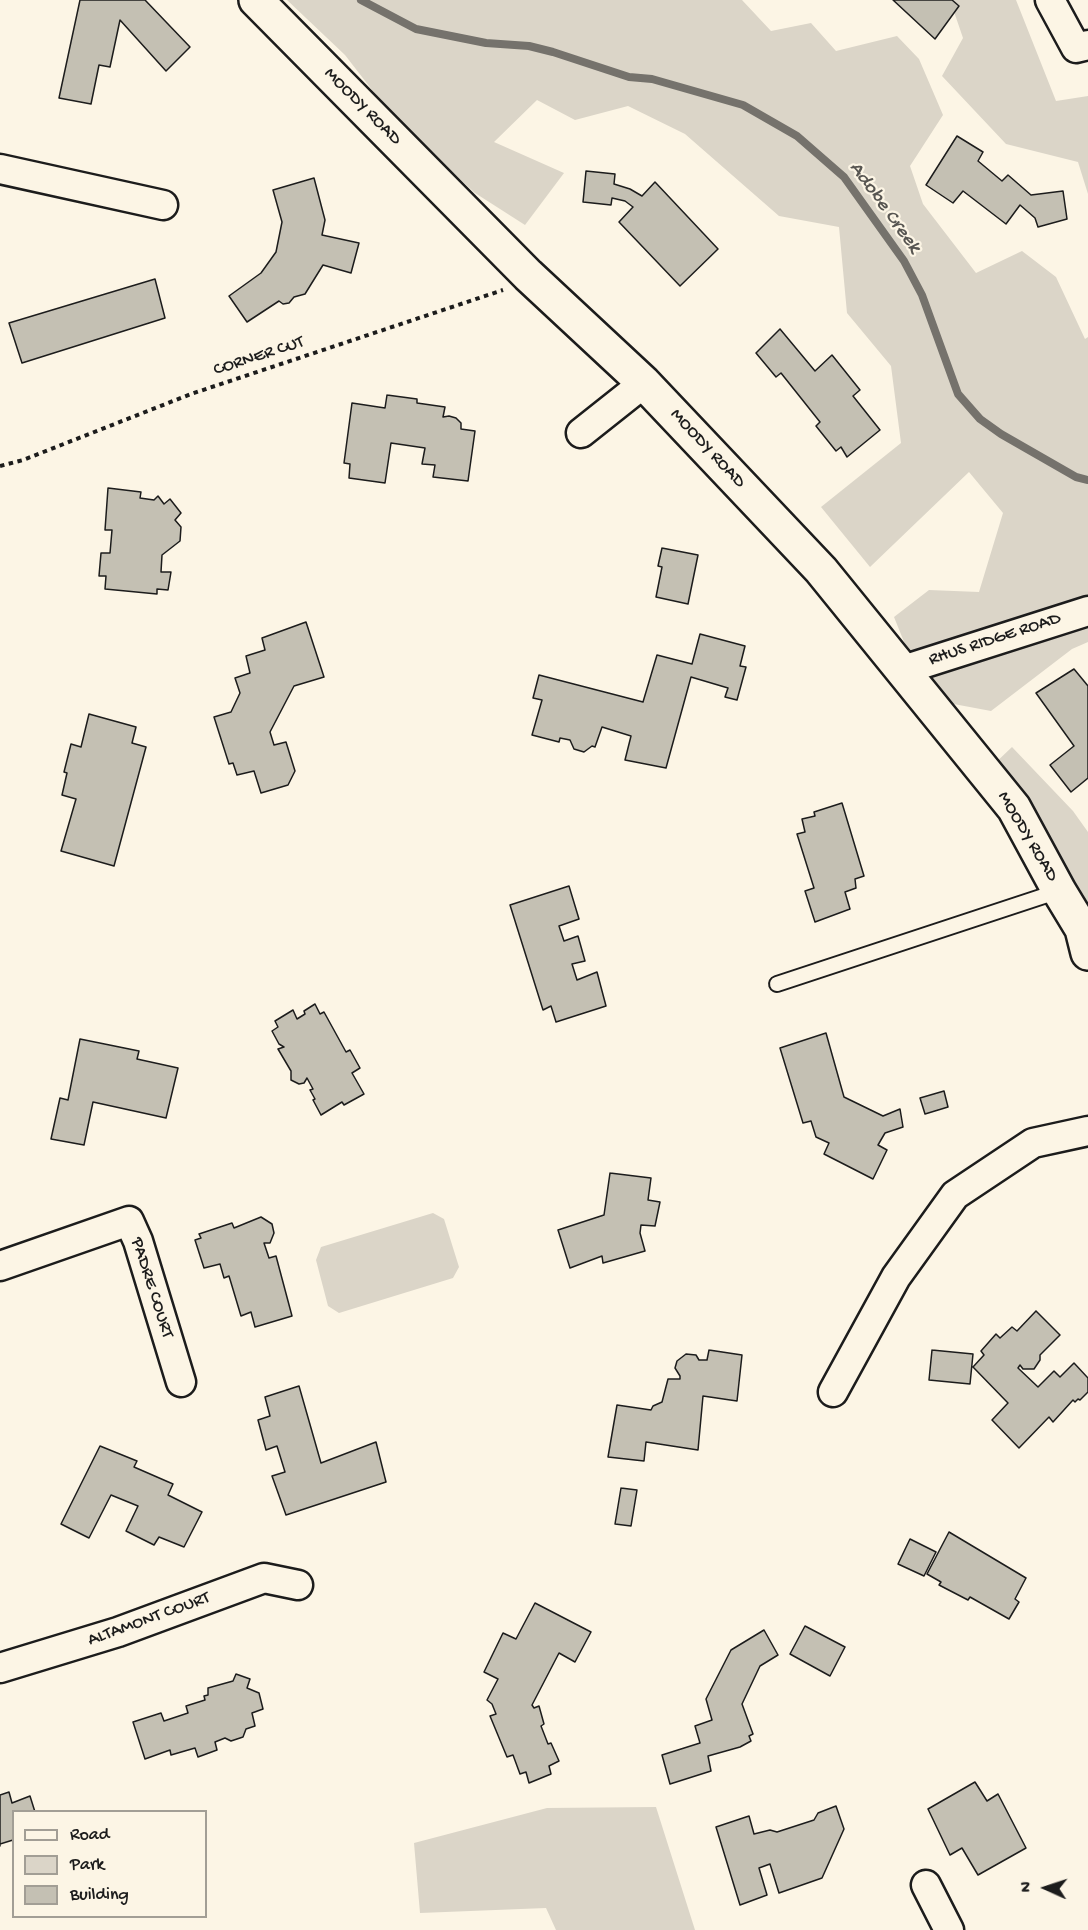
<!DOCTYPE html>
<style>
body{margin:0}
#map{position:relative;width:1088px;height:1930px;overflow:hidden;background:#fcf5e5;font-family:"Gochi Hand",sans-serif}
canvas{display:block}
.legend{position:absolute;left:12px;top:1810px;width:195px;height:108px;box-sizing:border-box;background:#fcf5e5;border:2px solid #a29e95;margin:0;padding:8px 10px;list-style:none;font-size:18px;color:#1c1c1c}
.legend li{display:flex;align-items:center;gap:12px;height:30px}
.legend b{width:30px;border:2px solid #a29e95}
.north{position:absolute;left:1016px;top:1858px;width:60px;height:60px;-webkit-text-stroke:4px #fcf5e5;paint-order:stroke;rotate:273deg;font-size:16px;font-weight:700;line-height:24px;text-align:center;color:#1c1c1c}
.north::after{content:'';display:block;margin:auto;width:21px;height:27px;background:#1c1c1c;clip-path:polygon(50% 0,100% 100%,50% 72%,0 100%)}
</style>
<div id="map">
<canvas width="1088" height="1930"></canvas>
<ul class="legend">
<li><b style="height:8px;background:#fcf5e5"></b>Road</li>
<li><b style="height:16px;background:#dbd5c8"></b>Park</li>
<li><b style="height:16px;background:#c4c0b3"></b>Building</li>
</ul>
<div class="north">N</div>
</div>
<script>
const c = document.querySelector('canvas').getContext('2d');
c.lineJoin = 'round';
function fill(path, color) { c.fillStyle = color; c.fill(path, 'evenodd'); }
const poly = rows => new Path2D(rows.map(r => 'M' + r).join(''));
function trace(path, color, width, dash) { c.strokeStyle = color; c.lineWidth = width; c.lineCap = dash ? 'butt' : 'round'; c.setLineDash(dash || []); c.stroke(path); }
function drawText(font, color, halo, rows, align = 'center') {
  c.font = font + ' "Gochi Hand",sans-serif'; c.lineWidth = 4.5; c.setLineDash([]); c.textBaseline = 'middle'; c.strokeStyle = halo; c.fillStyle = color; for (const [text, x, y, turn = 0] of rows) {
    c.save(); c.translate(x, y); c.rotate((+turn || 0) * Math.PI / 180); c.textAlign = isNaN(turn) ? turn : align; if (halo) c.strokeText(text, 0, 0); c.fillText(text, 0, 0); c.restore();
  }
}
const green = poly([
 [287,0,742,0,771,31,811,23,836,51,897,36,919,59,943,115,910,166,923,204,976,273,1022,251,1056,277,1085,339,1088,337,1088,642,1072,649,991,711,927,699,894,617,929,590,979,592,1003,513,969,472,870,567,821,507,901,443,891,366,847,313,839,227,779,216,685,134,628,106,575,120,537,100,494,142,564,173,525,225,475,193,393,117,345,55],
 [950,0,1016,0,1056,101,1088,96,1088,194,1078,162,1006,144,942,76,963,38],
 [1012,747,1073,811,1088,832,1088,916,991,767],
 [433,1213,444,1219,459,1267,453,1278,339,1313,328,1306,316,1260,321,1247],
 [656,1807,695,1930,556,1930,546,1908,420,1913,414,1843,547,1808]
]);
const stream = poly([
 [361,0,416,29,486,43,529,46,553,52,629,77,652,79,743,105,797,136,844,177,904,261,922,295,958,394,980,419,1001,434,1076,477,1088,480]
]);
const building = poly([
 [80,0,145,0,190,47,166,71,120,20,110,67,99,65,91,104,59,98,80,0],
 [893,0,952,0,959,6,935,39,893,0],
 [957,136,983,152,978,161,1002,181,1008,175,1031,195,1063,191,1067,219,1038,227,1035,218,1020,205,1006,224,963,191,953,203,926,185,957,136],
 [586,171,615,174,614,184,630,189,642,196,655,182,718,249,680,286,619,222,633,207,625,201,612,198,611,205,583,202,586,171],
 [314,178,325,220,322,235,359,243,351,273,323,265,305,294,294,297,289,303,283,304,279,301,247,322,229,296,261,273,276,252,282,222,273,190,314,178],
 [155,279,165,318,22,363,9,323,155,279],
 [780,329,815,371,832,355,860,390,853,396,880,430,847,457,841,447,836,451,816,426,820,422,781,373,776,377,756,353,780,329],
 [387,395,417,399,417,403,445,407,443,417,449,416,456,418,461,423,461,429,475,431,468,481,433,477,435,465,422,464,425,448,391,443,385,483,349,478,350,464,344,463,352,403,385,408,387,395],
 [108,488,141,492,140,498,154,500,158,496,164,504,170,499,181,513,175,520,181,527,180,541,162,555,161,572,171,572,168,590,157,589,157,594,105,589,106,576,99,576,101,553,110,553,112,530,105,530,108,488],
 [662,548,698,555,688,604,656,597,662,567,658,566,662,548],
 [306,622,324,677,294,686,270,732,274,745,286,742,295,771,288,785,261,793,254,771,237,775,233,763,229,764,214,717,231,712,240,693,235,678,250,673,246,656,265,650,262,638,306,622],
 [700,634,745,646,740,666,746,667,737,700,725,697,728,688,691,677,666,768,625,760,631,736,602,727,595,747,592,746,584,752,574,749,570,740,560,738,559,742,532,735,542,700,533,698,539,675,643,702,657,655,692,664,700,634],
 [1074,669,1088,686,1088,778,1071,792,1050,765,1074,746,1036,693,1074,669],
 [89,714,136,727,132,743,146,747,114,866,61,851,76,799,62,795,67,773,64,772,71,744,81,747,89,714],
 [842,803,864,876,855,879,856,888,845,892,850,909,815,922,805,891,814,888,797,834,805,832,802,819,815,816,814,812,842,803],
 [569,886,579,919,559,926,564,941,578,936,585,961,572,964,577,980,597,972,606,1006,556,1022,551,1006,543,1010,510,905,569,886],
 [315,1004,320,1014,324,1012,346,1052,350,1050,360,1068,352,1073,364,1094,344,1105,342,1102,321,1115,313,1100,315,1099,310,1090,313,1089,307,1078,304,1083,299,1084,291,1080,291,1071,278,1049,284,1047,279,1044,272,1031,278,1027,275,1021,293,1010,297,1019,305,1014,304,1011,315,1004],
 [826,1033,844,1097,883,1116,900,1109,903,1127,885,1133,878,1145,887,1150,873,1179,824,1154,829,1143,816,1137,811,1121,803,1123,780,1048,826,1033],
 [80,1039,139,1051,137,1059,178,1068,166,1118,93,1102,84,1145,51,1139,60,1098,68,1100,80,1039],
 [944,1091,948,1107,925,1114,920,1098,944,1091],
 [610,1173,651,1178,648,1200,660,1202,655,1226,641,1225,640,1233,645,1251,603,1263,602,1256,570,1268,558,1230,604,1215,610,1173],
 [261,1217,272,1224,274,1233,270,1243,264,1243,269,1258,276,1256,292,1316,255,1327,251,1312,241,1316,229,1276,224,1278,220,1264,204,1268,195,1240,201,1238,199,1234,232,1223,234,1228,261,1217],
 [1036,1311,1060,1335,1040,1355,1040,1360,1034,1369,1023,1369,1020,1365,1018,1368,1038,1387,1054,1371,1060,1377,1074,1363,1088,1378,1088,1392,1080,1400,1078,1399,1075,1402,1073,1400,1053,1422,1049,1417,1019,1448,992,1420,1008,1403,973,1367,984,1355,981,1351,996,1334,1000,1338,1012,1327,1017,1331,1036,1311],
 [709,1350,742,1355,737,1401,703,1396,698,1450,646,1442,644,1461,608,1457,617,1405,651,1410,653,1406,662,1402,668,1379,680,1379,680,1376,675,1368,677,1361,686,1354,696,1355,699,1360,707,1360,709,1350],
 [932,1350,973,1354,970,1384,929,1380,932,1350],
 [299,1386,321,1463,376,1442,386,1482,286,1515,272,1476,285,1472,277,1446,266,1450,258,1420,270,1416,265,1397,299,1386],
 [100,1446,137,1461,134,1467,173,1484,168,1495,202,1512,184,1547,159,1537,154,1545,126,1531,138,1506,111,1495,89,1538,61,1524,100,1446],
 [621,1488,637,1490,631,1526,615,1524,621,1488],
 [949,1532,1026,1578,1015,1599,1019,1602,1009,1619,970,1597,968,1600,939,1585,941,1582,927,1574,949,1532],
 [910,1539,936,1552,924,1576,898,1564,910,1539],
 [535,1603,591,1632,575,1662,559,1653,532,1705,534,1708,539,1706,544,1724,541,1726,548,1744,551,1743,559,1761,549,1766,551,1774,529,1783,526,1772,520,1774,513,1755,507,1757,490,1716,496,1714,492,1704,487,1700,498,1679,484,1672,503,1633,516,1639,535,1603],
 [805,1626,845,1647,830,1676,790,1654,805,1626],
 [764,1630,778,1655,760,1666,742,1704,753,1734,749,1736,751,1741,740,1747,708,1756,711,1771,670,1784,662,1755,700,1743,695,1726,712,1720,706,1699,731,1650,764,1630],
 [236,1674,250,1679,247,1688,259,1693,263,1709,252,1713,255,1726,246,1729,243,1737,231,1741,225,1738,215,1742,217,1750,198,1757,195,1748,171,1755,170,1750,145,1759,133,1722,161,1713,164,1721,188,1713,186,1706,205,1700,204,1696,208,1695,208,1688,233,1681,236,1674],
 [975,1782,987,1801,998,1794,1026,1848,978,1875,962,1848,950,1855,928,1809,975,1782],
 [9,1792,12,1803,30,1796,35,1812,14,1812,14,1842,13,1840,0,1844,0,1846,0,1795,9,1792],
 [836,1806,844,1829,822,1878,779,1893,770,1864,759,1868,767,1895,740,1905,716,1827,749,1816,754,1834,770,1830,777,1832,814,1820,818,1813,836,1806]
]);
const path = poly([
 [0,466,23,460,191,394,503,290]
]);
const service = poly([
 [777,984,1059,891]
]);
const minor = poly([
 [1050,0,1076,48,1088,45],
 [0,169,163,205],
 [581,433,644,383],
 [903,670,1088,611],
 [0,1266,129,1221,138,1241,181,1382],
 [833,1392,896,1277,955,1195,1033,1143,1088,1131],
 [0,1668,118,1632,264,1578,298,1585],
 [926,1885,949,1930]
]);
const tertiary = poly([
 [256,0,528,275,644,383,821,570,1014,808,1059,891,1082,929,1088,953]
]);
const streetNames = [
 ["MOODY ROAD",362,107,45],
 ["CORNER CUT",259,357,-18],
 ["MOODY ROAD",707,449,47],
 ["RHUS RIDGE ROAD",995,640,-18],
 ["MOODY ROAD",1027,837,59],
 ["PADRE COURT",151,1288,72],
 ["ALTAMONT COURT",149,1620,-20]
];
const waterNames = [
 ["Adobe Creek",884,208,54]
];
fill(green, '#dbd5c8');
trace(stream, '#75726c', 8);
fill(building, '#c4c0b3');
trace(building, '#1c1c1c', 1.5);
trace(service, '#1c1c1c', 18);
trace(minor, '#1c1c1c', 33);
trace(tertiary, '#1c1c1c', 38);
trace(path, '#1c1c1c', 4, [4.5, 4.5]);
trace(service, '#fcf5e5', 14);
trace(minor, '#fcf5e5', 28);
trace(tertiary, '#fcf5e5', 33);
drawText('18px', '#1c1c1c', '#fcf5e5', streetNames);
drawText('italic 20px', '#575551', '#fcf5e5', waterNames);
</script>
